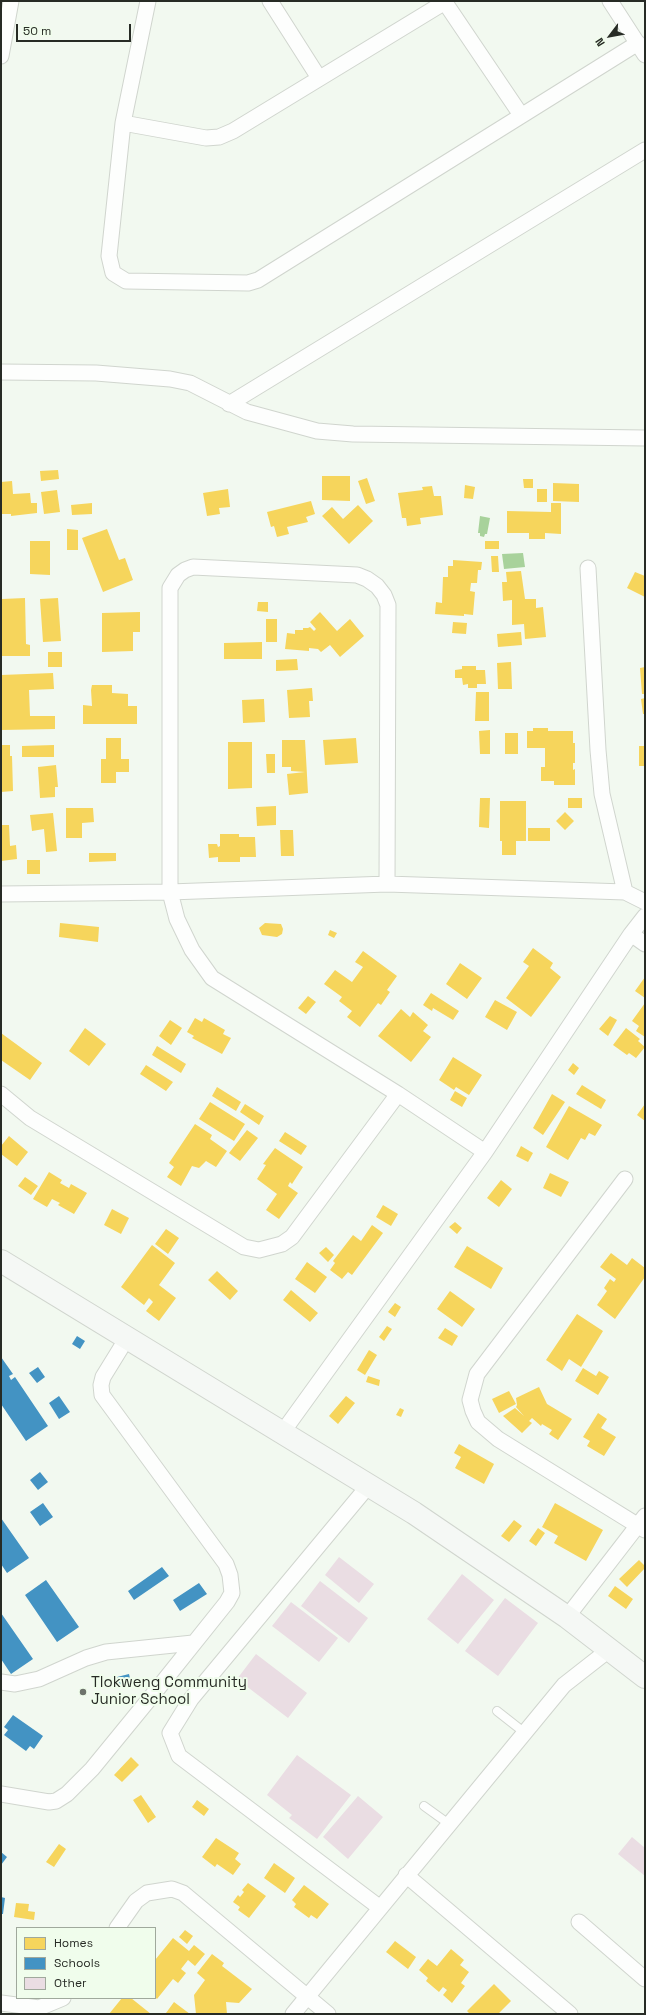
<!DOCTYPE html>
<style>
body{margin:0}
#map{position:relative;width:646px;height:2015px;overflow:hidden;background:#f2f9f0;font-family:"Space Grotesk",sans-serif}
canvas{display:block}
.frame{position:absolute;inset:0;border:2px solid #272b25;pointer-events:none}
.legend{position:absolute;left:16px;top:1927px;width:140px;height:72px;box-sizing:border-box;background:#f0fdec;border:1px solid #a0a99c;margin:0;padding:5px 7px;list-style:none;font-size:12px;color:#272b25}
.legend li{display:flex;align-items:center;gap:8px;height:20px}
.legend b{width:20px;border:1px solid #a0a99c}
.north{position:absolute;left:590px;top:16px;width:40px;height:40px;-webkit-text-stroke:3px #f0fdec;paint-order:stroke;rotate:238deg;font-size:11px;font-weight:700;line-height:16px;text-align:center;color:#272b25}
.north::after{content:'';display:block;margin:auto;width:14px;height:18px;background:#272b25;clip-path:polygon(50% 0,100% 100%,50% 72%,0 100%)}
.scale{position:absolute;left:16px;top:24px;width:115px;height:18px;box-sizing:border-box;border:2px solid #272b25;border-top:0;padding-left:5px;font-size:12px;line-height:14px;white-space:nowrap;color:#272b25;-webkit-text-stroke:3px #f0fdec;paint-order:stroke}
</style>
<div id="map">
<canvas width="646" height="2015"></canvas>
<div class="frame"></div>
<ul class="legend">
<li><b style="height:11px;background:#f6d55c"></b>Homes</li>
<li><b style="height:11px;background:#4393c3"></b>Schools</li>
<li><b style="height:11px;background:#eadde3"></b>Other</li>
</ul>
<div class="north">N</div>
<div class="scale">50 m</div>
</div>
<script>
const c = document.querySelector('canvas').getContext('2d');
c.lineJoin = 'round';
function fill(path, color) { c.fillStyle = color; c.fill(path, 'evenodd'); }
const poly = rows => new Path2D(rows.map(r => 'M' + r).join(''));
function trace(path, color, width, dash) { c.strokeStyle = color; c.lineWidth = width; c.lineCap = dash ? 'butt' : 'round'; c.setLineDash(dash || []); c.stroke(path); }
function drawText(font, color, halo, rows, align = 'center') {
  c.font = font + ' "Space Grotesk",sans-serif'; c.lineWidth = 4; c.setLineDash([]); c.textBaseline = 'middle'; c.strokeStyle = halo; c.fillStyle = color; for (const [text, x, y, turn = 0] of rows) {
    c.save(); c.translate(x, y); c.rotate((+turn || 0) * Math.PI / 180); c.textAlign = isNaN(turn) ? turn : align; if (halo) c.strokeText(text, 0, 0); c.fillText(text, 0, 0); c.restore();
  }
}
const water = poly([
 [480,516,490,518,487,534,485,534,484,537,480,536,480,533,478,533],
 [523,553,525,567,504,569,502,554]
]);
const homes = poly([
 [58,470,59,479,41,481,40,471],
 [322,476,350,476,350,501,322,500],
 [367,478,375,501,366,504,358,481],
 [523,479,533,479,533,488,524,488],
 [12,481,13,494,30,493,31,503,37,503,37,513,11,516,11,514,1,514,1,482],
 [553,483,579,484,579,502,553,501],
 [465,485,475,487,473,499,464,498],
 [432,486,434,496,441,496,443,515,420,518,421,524,407,526,406,518,402,518,398,493,423,490,422,487],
 [228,489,230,507,219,508,220,514,207,516,203,493],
 [537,489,547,489,547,502,537,502],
 [57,490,60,512,44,514,41,492],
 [311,501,315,514,306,517,308,522,287,527,289,534,277,537,274,526,271,527,267,512],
 [92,503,92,514,72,515,71,505],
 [551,503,561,503,561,534,545,533,545,539,529,539,529,533,507,533,507,511,551,512],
 [358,505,373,521,349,544,322,516,332,507,343,519],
 [67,529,78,530,78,550,67,550],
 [107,529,119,560,125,558,133,580,103,592,82,538],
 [30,541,50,541,50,575,30,574],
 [485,541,499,541,499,549,485,549],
 [491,556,498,556,499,572,492,572],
 [453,560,482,562,481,570,478,570,477,583,471,583,470,591,475,592,473,615,464,614,464,616,435,614,436,602,442,603,443,577,448,577,448,566,453,566],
 [521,571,525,599,536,599,536,608,543,607,546,637,525,639,524,624,512,625,512,600,503,601,502,582,507,582,506,572],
 [635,572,645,576,645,597,627,588],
 [25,598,26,644,30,645,30,656,1,656,2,599],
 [58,598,61,641,43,642,40,599],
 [258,602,268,602,268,612,257,611],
 [140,612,140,632,133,632,133,651,102,652,102,613],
 [320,612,337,631,350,619,364,636,340,657,330,645,321,652,318,649,309,648,309,651,285,649,287,633,295,634,295,630,303,630,303,628,308,628,310,627,314,631,316,629,310,622],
 [266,619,277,619,277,642,266,642],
 [453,622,467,623,466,634,452,633],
 [521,632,522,645,498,647,497,634],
 [262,642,262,659,224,659,224,643],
 [48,652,62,652,62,667,48,667],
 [297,659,298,670,276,671,276,660],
 [511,662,512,689,498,689,497,663],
 [462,666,476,666,476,670,485,670,486,684,477,684,477,688,468,688,468,684,463,685,462,678,455,678,455,670,462,669],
 [645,667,645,694,642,694,640,668],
 [53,673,54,689,29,690,30,716,55,716,55,729,1,730,1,675],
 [92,685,112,685,112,693,128,694,128,706,137,706,137,724,83,724,83,705,92,706,91,690],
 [312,688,313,701,309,701,310,717,289,718,287,690],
 [476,692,489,692,489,721,475,721],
 [645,698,645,714,643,714,641,699],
 [264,699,265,722,243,723,242,700],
 [533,728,548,728,548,731,573,731,573,743,575,743,575,763,573,763,573,770,575,769,575,785,554,785,554,781,541,781,541,767,545,767,545,748,527,748,527,731,533,731],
 [490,730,490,754,480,754,479,731],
 [505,733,518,733,518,754,505,754],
 [106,738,121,738,121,759,129,759,129,772,116,772,116,783,101,783,101,759,106,759],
 [356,738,358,763,325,765,323,740],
 [282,740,305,740,308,793,289,795,287,774,305,772,291,771,291,767,282,767],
 [228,742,252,742,252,788,228,789],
 [1,745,10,745,10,756,12,756,13,791,1,792],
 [54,745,54,757,22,757,22,746],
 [639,746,645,746,645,766,639,766],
 [266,754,275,754,275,773,267,773],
 [56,765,58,787,55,787,55,797,40,798,38,767],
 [480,798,490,798,489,828,479,827],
 [568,798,582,798,582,808,568,808],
 [500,801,526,801,526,841,516,841,516,855,502,855,502,841,500,841],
 [276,806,276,825,257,826,256,807],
 [66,808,93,808,94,822,82,823,82,838,66,838],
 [565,812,574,821,565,830,556,821],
 [53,813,57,851,46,852,44,829,32,831,30,815],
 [1,825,9,825,10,846,16,845,17,859,1,861],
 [528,828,550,828,550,841,528,841],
 [280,830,293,830,294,856,281,856],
 [220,834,239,834,239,837,255,837,256,857,240,857,240,862,218,862,218,857,209,858,208,844,217,844,218,847,220,846],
 [89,853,116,853,116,861,89,862],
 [27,860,40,860,40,874,27,874],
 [60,923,99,927,98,942,59,937],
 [265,923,281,924,283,929,282,934,277,937,262,935,259,928],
 [330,930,337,933,334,938,328,935],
 [533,948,553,963,550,968,561,977,531,1017,506,998,529,966,523,962],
 [363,951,397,976,387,990,390,992,381,1005,378,1003,360,1027,347,1017,352,1011,339,1001,342,997,324,984,335,970,352,982,363,967,355,962],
 [460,963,482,978,467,999,446,984],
 [645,977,645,998,635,991],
 [431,993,459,1011,453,1020,433,1008,432,1011,423,1005],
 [308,996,316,1002,306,1014,298,1008],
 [495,1000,517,1012,507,1030,485,1017],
 [645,1003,645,1037,636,1031,639,1026,632,1021],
 [401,1009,410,1017,413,1012,428,1025,423,1031,431,1037,411,1062,378,1036],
 [610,1016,617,1020,608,1036,599,1029],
 [195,1018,202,1022,204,1018,225,1030,223,1034,231,1038,222,1054,192,1038,194,1036,187,1032],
 [170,1020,182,1028,171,1045,159,1036],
 [85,1028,106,1044,89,1066,69,1051],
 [626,1028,640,1039,638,1041,645,1047,636,1058,629,1053,627,1055,613,1045],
 [1,1033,42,1063,30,1080,1,1060],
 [157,1046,186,1064,181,1073,152,1055],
 [453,1057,482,1075,469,1095,456,1087,454,1090,439,1080],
 [573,1063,579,1068,574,1075,568,1070],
 [146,1065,173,1082,166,1091,140,1074],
 [582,1085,606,1100,601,1109,576,1094],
 [217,1087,241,1102,236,1111,212,1096],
 [455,1091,467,1098,462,1107,450,1100],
 [552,1094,565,1102,543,1135,533,1128],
 [210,1102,245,1124,234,1141,199,1119],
 [245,1104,264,1116,259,1125,240,1112],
 [645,1104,645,1121,637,1115],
 [569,1106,602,1125,595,1136,589,1133,585,1140,581,1138,568,1160,546,1147],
 [195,1124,212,1135,210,1139,227,1151,216,1167,206,1161,199,1168,192,1166,181,1186,167,1177,174,1167,169,1163],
 [247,1130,258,1138,240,1161,229,1153],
 [285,1132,307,1146,301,1155,279,1141],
 [9,1136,28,1152,17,1166,1,1154,1,1146],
 [521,1146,533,1153,528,1162,516,1156],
 [275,1148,303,1167,292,1184,290,1182,288,1186,298,1193,279,1219,266,1210,277,1194,257,1179,266,1165,263,1164],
 [49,1172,62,1180,60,1183,69,1188,71,1184,87,1193,74,1214,58,1205,60,1203,52,1199,47,1207,33,1199],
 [550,1173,569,1182,561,1197,543,1188],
 [25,1177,38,1186,31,1195,18,1186],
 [501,1180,512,1189,499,1207,487,1198],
 [383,1205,398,1214,391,1226,376,1217],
 [112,1209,129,1218,121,1234,104,1225],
 [455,1222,462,1228,457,1234,449,1227],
 [372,1225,383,1233,352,1275,348,1272,342,1279,330,1270,335,1263,333,1261,353,1235,361,1241],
 [166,1229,179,1238,168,1254,155,1244],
 [152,1245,175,1263,159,1285,176,1298,159,1321,146,1311,153,1302,149,1298,144,1305,121,1287],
 [467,1246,503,1268,491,1289,454,1267],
 [326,1247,334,1255,328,1262,319,1253],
 [611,1253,627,1265,632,1258,645,1268,645,1277,615,1319,597,1305,607,1291,604,1288,610,1279,614,1282,616,1279,600,1267],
 [307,1262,327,1277,315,1293,295,1279],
 [217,1271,238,1291,230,1300,208,1280],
 [291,1290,318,1313,310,1322,283,1300],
 [450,1291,475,1309,462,1327,437,1309],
 [395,1303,401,1307,395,1317,388,1312],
 [577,1314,603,1331,581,1367,569,1359,562,1371,546,1360],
 [387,1326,392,1329,384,1341,379,1337],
 [445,1328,458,1336,452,1346,438,1338],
 [369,1350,377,1355,365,1375,357,1370],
 [583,1368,596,1376,599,1371,609,1377,598,1395,575,1381],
 [368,1376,380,1380,379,1386,366,1382],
 [539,1387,547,1404,572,1419,558,1440,549,1434,552,1430,542,1424,541,1426,532,1418,529,1421,532,1423,522,1433,503,1416,515,1408,524,1416,516,1407,517,1405,516,1398],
 [509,1391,516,1404,499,1413,492,1399],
 [346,1396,355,1403,338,1424,329,1416],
 [400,1408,404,1410,401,1417,396,1415],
 [598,1413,607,1419,601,1428,616,1437,604,1456,587,1446,590,1441,583,1437],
 [459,1444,494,1464,484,1484,455,1468,461,1457,454,1453],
 [555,1503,603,1530,586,1561,554,1543,558,1536,542,1527],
 [514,1520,522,1526,509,1542,501,1536],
 [538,1528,545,1533,536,1546,529,1541],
 [639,1560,645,1566,645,1568,627,1587,619,1579],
 [615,1586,633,1599,626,1609,608,1596],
 [131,1757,139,1765,122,1782,114,1775],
 [141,1795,156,1817,148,1823,133,1800],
 [197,1800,209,1809,204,1816,192,1807],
 [216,1838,239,1853,235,1859,241,1864,233,1875,217,1864,215,1867,202,1857],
 [59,1844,66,1849,54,1867,46,1862],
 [274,1863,295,1878,285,1893,264,1878],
 [248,1883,266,1896,249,1918,238,1910,240,1907,233,1902,238,1895,240,1897,244,1892,242,1890],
 [304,1885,329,1904,317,1919,311,1915,309,1918,294,1907,296,1904,292,1900],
 [16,1903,29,1904,28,1911,35,1912,34,1920,14,1917],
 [185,1930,193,1936,187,1944,179,1937],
 [173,1938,189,1951,194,1945,205,1954,195,1966,188,1960,181,1969,186,1973,178,1983,173,1979,157,1999,155,1997,155,1960],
 [395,1941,416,1957,408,1969,386,1952],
 [451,1949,464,1960,460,1965,469,1972,461,1983,465,1986,452,2003,443,1995,447,1990,443,1987,439,1992,426,1981,428,1978,419,1970,428,1959,437,1966],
 [212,1954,224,1963,222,1966,252,1989,239,2003,226,2002,227,2014,196,2014,194,1995,205,1980,197,1973],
 [494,1984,511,2001,498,2014,470,2014,467,2011],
 [122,1998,131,1998,151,2014,109,2014],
 [174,2002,190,2014,168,2014,166,2013]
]);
const schools = poly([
 [77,1336,85,1341,80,1349,72,1344],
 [1,1357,13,1374,9,1376,11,1380,15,1377,48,1426,26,1441,1,1404],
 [38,1367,45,1377,37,1383,29,1373],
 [59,1396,70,1412,59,1419,49,1403],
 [40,1472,48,1482,38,1490,30,1480],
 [43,1503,53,1517,40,1526,30,1512],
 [1,1518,29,1558,7,1573,1,1564],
 [162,1567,169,1576,134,1600,128,1591],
 [46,1580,79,1627,57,1642,25,1595],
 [199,1583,207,1594,180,1611,173,1600],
 [1,1613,33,1659,11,1674,1,1659],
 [129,1674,131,1683,119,1686,117,1677],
 [13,1715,43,1736,34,1749,30,1746,26,1751,4,1735,8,1730,4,1727],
 [1,1852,7,1857,1,1865],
 [1,1897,5,1898,3,1914,1,1914]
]);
const building = poly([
 [339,1557,374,1584,359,1603,325,1575],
 [462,1574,494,1600,458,1644,427,1619],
 [320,1581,368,1618,349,1643,301,1606],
 [505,1598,538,1623,498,1676,465,1651],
 [291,1602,338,1638,319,1662,272,1626],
 [256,1654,307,1693,288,1718,237,1679],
 [297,1755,351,1795,317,1839,289,1818,292,1815,267,1795],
 [358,1796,383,1817,348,1859,323,1837],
 [632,1837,645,1848,645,1876,618,1854]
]);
const lane = poly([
 [497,1711,525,1733],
 [424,1806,449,1824]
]);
const street = poly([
 [148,1,123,123,109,256,113,273,126,281,248,283,258,280,638,43],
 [270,1,319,78],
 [444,1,521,115],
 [610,1,645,55],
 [1,56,11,1],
 [123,123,206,138,219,137,233,131,445,2],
 [1,372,96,373,170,379,190,383,247,412,317,431,353,434,645,438],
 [229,404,645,150],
 [588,568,598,750,602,794,625,892],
 [387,884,388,605,384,595,377,586,367,579,357,575,193,567,185,570,178,575,170,588,170,892,177,919,192,950,212,978,398,1094,485,1152],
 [1,894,170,892,387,884,625,892,645,902],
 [631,934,645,944],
 [1,1094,30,1118,244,1247,259,1250,282,1244,292,1237,398,1094],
 [625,1179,477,1374,470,1400,473,1411,478,1422,498,1439,645,1530],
 [282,1433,485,1152,631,934,645,916],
 [369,1485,191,1699,170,1733,179,1756,379,1907],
 [567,1617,645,1516],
 [1,1682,15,1684,39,1679,86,1658,106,1652,193,1643],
 [1,1794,49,1802,56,1801,67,1794,92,1769,155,1692,227,1602,232,1593,230,1575,226,1564,102,1395,101,1385,103,1377,127,1338],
 [406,1875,570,2014],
 [579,1922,645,1979],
 [117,1928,136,1901,147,1893,172,1889,183,1893,328,2014],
 [1,2003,39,2008,63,1998],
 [293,2014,564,1685,610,1649]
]);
const secondary = poly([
 [1,1261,414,1513,567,1617,645,1677]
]);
const markers = [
 [83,1692,4,"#6e736c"]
];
const poiNames = [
 ["Tlokweng Community",91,1683],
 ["Junior School",91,1700]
];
fill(water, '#a8d29b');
fill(homes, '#f6d55c');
fill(schools, '#4393c3');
fill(building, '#eadde3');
trace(lane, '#d0d5ce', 10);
trace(street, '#d0d5ce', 17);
trace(secondary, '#d0d5ce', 24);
trace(lane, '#fdfefd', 8);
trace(street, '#fdfefd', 15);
trace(secondary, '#f5f8f5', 22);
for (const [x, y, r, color] of markers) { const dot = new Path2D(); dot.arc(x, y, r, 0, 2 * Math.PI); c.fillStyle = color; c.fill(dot); trace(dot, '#f0fdec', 1.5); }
drawText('15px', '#272b25', '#f0fdec', poiNames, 'left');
</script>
